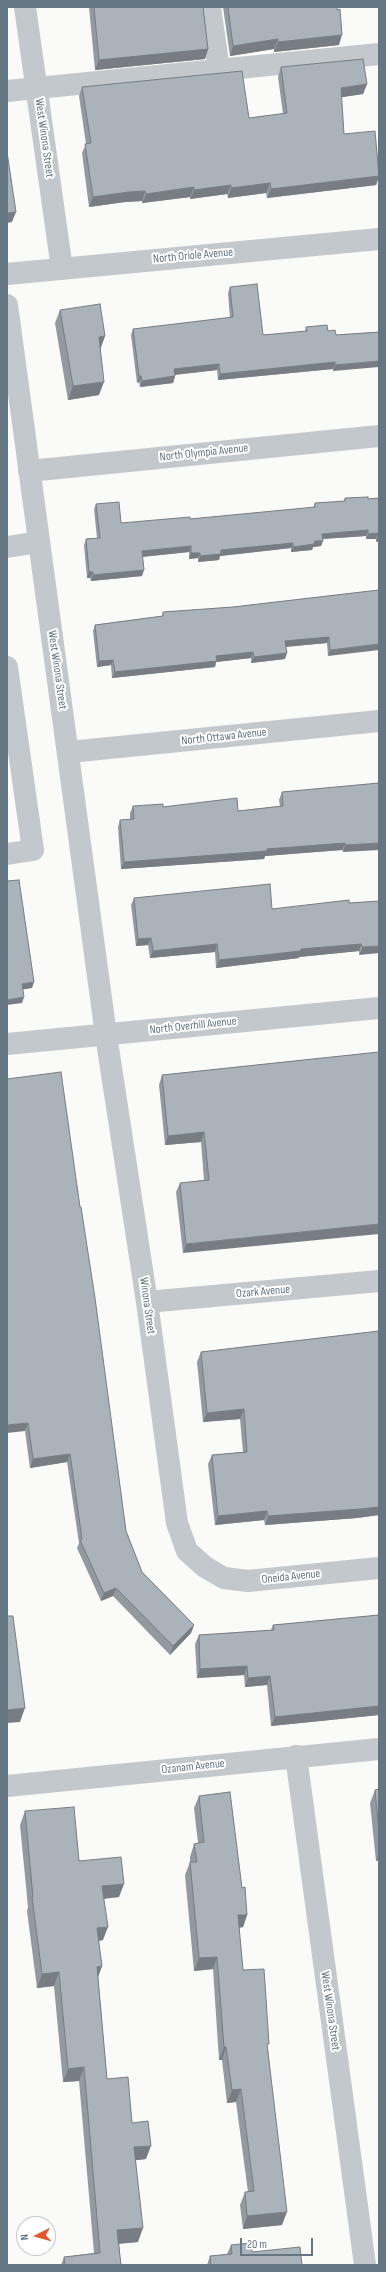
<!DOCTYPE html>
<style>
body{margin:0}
#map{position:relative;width:386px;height:2272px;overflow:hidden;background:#fafaf8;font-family:"Sofia Sans Condensed",sans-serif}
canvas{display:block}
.frame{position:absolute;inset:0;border:8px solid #657683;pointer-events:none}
.north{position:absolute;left:16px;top:2216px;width:40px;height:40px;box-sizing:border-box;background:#fff;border:1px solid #c1c8cd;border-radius:50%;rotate:264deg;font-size:11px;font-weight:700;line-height:16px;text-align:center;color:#657683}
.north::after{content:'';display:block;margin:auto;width:14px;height:18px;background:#e4572e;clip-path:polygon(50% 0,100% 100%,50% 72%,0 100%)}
.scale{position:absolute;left:240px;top:2238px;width:73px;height:18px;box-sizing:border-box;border:2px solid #657683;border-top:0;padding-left:5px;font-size:12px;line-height:14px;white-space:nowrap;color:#657683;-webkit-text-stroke:3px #fff;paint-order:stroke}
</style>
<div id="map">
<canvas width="386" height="2272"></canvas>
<div class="frame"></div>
<div class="north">N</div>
<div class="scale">20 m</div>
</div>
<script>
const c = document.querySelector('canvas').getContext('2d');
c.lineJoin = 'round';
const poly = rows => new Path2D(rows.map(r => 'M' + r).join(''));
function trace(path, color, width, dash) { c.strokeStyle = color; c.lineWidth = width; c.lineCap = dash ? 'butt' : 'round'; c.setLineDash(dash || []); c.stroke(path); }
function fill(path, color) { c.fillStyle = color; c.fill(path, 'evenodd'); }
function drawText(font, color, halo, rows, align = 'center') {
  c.font = font + ' "Sofia Sans Condensed",sans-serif'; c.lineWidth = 4; c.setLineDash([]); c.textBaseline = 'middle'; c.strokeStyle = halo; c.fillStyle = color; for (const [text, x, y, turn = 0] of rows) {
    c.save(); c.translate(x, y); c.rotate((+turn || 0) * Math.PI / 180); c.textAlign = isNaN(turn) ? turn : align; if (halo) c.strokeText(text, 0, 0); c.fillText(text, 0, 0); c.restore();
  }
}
const minor = poly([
 [25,7,62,269],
 [210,7,219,70],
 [7,91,379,54],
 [7,274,379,239],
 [7,305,106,1035,147,1302,177,1523,187,1551,205,1567,224,1578,248,1581,379,1568],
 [29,471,379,436],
 [7,547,39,542],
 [7,667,33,850,7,854],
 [69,752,379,721],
 [7,1044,379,1008],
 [147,1302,379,1281],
 [296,1756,365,2265],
 [7,1786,379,1749]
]);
const wall = poly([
 [89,7,203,7,208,49,205,59,95,70],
 [223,7,337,7,339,45,274,52,274,49,230,56],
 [281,67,367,84,363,94,341,97,344,134,379,171,379,177,376,185,267,198,266,193,228,198,227,194,190,199,190,197,142,203,142,201,125,202,89,207,82,153,86,144,79,96,82,87,249,118,283,114,278,77],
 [230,287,263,335,305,331,306,327,328,331,336,335,379,332,333,371,333,369,218,380,217,370,175,375,175,376,173,383,140,387,139,382,137,383,131,335,133,329,230,318,228,293],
 [60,310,105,336,100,349,99,395,68,400,55,323],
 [345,498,368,499,379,498,379,541,376,542,376,539,366,539,366,536,323,539,321,546,313,547,312,550,291,552,291,548,220,556,219,560,198,562,198,558,189,559,189,552,142,557,142,576,91,581,90,578,87,578,84,545,86,539,97,538,94,509,96,504,121,523,190,519,313,508,315,503,344,501],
 [379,590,328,656,327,643,286,647,285,659,251,663,251,658,216,662,215,667,112,678,111,665,97,667,93,631,95,625,162,616,163,612,233,607],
 [379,783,343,852,342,850,265,856,264,859,121,869,118,827,120,820,130,819,130,813,133,806,238,811,280,806,279,800,282,792],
 [134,898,272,909,379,901,359,955,359,951,299,957,299,958,216,968,215,952,150,958,148,945,136,946,131,905],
 [379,1052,183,1253,176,1192,180,1183,204,1180,201,1142,165,1145,159,1085,162,1075],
 [80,1207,126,1531,142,1572,194,1625,191,1633,170,1655,113,1596,101,1601,77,1548,79,1543,67,1462,30,1468,25,1431],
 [379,1331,379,1515,357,1518,265,1525,264,1520,215,1525,208,1464,212,1455,243,1452,240,1419,203,1422,197,1362,201,1352],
 [379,1615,379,1715,271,1726,267,1685,245,1687,244,1675,197,1678,195,1644,199,1635,271,1630,273,1625],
 [379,1789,379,1860,376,1861,370,1803,375,1790],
 [199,1796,242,1888,247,1915,243,1927,239,1928,243,1970,268,2049,282,2225,243,2229,240,2205,245,2192,248,2192,236,2102,227,2103,222,2060,219,2060,213,1969,194,1971,185,1875,190,1862,190,1857,194,1844,198,1843,194,1808],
 [25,1811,119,1897,104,1899,103,1940,98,1941,102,1966,98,1976,107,2079,132,2123,146,2159,136,2160,138,2242,119,2244,121,2265,61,2265,64,2257,94,2253,79,2081,63,2082,54,1986,37,1988,27,1911,28,1907,20,1825],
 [231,2245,252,2252,302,2265,207,2265,210,2256,227,2254]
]);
const shadedWall = poly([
 [342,35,339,45,274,52,278,42],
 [278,39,274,49,230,56,233,46],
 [208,49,205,59,95,70,99,60],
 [367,84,363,94,337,98,341,88],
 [379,176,376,185,267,198,271,189],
 [270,183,266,193,228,198,231,188],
 [231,185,227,194,190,199,194,190],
 [194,187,190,197,142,203,146,194],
 [145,191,142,201,125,202,89,207,93,197,129,192],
 [16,212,12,222,7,223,7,213],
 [105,336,100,350,99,337],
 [379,361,379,367,333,371,335,365],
 [335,362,333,369,218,380,220,374],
 [219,364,217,370,172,375,174,369],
 [139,376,141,376,139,382,137,383],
 [175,376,173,383,140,387,142,381],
 [104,382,99,395,68,400,73,386],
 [368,530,366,536,320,539,322,534],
 [378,533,376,539,366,539,368,534],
 [378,536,379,536,379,541,376,542],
 [315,541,323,541,321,546,313,547,312,550,291,552,293,547],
 [293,543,291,548,220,556,219,560,198,562,200,556,221,550],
 [191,546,189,552,140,557,142,551],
 [191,553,200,553,198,558,189,559],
 [144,570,142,576,91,581,93,575],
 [89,572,93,572,90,578,87,578],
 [329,637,327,643,283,647,285,641],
 [379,644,379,650,328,656,330,650],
 [253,652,251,658,216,662,215,667,112,678,115,672,216,656],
 [287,653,285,659,251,663,254,657],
 [113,660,111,665,97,667,99,661],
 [345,843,342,850,265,856,264,859,121,869,124,862,267,849],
 [379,843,379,850,343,852,345,845],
 [151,938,148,945,136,946,138,939],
 [217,944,215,952,150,958,153,951],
 [361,944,359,951,299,957,299,958,216,968,219,960,301,949],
 [379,946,379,953,359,955,362,947],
 [34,982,32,988,20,990,22,984],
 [24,997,22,1003,7,1005,7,1000],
 [204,1132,201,1142,165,1145,168,1136],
 [379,1224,379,1234,183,1253,186,1244],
 [244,1409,240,1419,203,1422,207,1413],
 [28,1423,25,1431,7,1433,7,1425],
 [70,1454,67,1462,30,1468,33,1459],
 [379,1507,379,1515,357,1518,265,1525,268,1516],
 [267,1511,264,1520,215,1525,218,1516],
 [116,1588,113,1596,101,1601,104,1593],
 [194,1625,191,1633,170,1655,173,1646],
 [247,1666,244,1675,197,1678,200,1669],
 [270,1676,267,1685,245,1687,248,1678],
 [379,1706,379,1715,271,1726,275,1717],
 [25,1708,20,1722,7,1723,7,1710],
 [379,1852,379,1860,376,1861],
 [124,1884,119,1897,97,1899,102,1886],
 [238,1915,247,1915,243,1927,233,1928],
 [108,1927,103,1940,92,1942,97,1928],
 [217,1957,213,1969,194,1971,199,1958],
 [102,1966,97,1980,97,1967],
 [59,1972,54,1986,37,1988,42,1974],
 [224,2047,226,2047,222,2060,219,2060],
 [84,2067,79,2081,63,2082,68,2069],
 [241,2089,236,2102,227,2103,232,2090],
 [151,2146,146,2159,129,2161,134,2147],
 [287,2212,282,2225,243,2229,247,2216],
 [143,2228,138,2242,112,2244,117,2230]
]);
const building = poly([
 [94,7,203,7,208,49,99,60,94,7],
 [228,7,337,7,337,10,340,9,342,35,278,42,278,39,233,46,228,7],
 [363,59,367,84,341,88,344,134,375,131,379,176,271,189,270,183,231,188,231,185,194,190,194,187,146,194,145,191,129,192,93,197,85,144,91,143,82,87,242,71,249,118,287,113,281,67,363,59],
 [7,152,16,212,7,213,7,152],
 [257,284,263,335,307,331,306,327,327,325,328,331,335,330,336,335,379,332,379,361,335,365,335,362,220,374,219,364,174,369,175,376,142,381,141,376,139,376,133,329,233,317,230,287,257,284],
 [100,304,105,336,99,337,104,382,73,386,60,310,100,304],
 [368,497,368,499,379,498,379,536,378,536,378,533,368,534,368,530,322,534,323,541,315,541,314,544,293,547,293,543,221,550,221,554,200,556,200,553,191,553,191,546,142,551,144,570,93,575,93,572,89,572,86,539,100,538,96,504,119,502,121,523,190,517,190,519,315,507,315,503,345,501,345,498,368,497],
 [379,590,379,644,330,650,329,637,285,641,287,653,254,657,253,652,216,656,217,661,115,672,113,660,99,661,95,625,163,616,163,612,233,607,379,590],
 [379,783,379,843,345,845,345,843,267,849,267,851,124,862,120,820,134,819,133,806,163,804,163,807,237,798,238,811,283,806,282,792,379,783],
 [19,880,34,982,22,984,24,997,7,1000,7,881,19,880],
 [270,884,272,909,349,900,349,903,379,901,379,946,362,947,361,944,301,949,301,951,219,960,217,944,153,951,151,938,138,939,134,898,270,884],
 [379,1052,379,1224,186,1244,180,1183,209,1180,204,1132,168,1136,162,1075,379,1052],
 [61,1072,80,1207,81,1207,95,1298,126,1531,142,1572,194,1625,173,1646,116,1588,104,1593,80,1540,82,1539,70,1454,33,1459,28,1423,7,1425,7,1079,61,1072],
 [379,1331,379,1507,360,1509,268,1516,267,1511,218,1516,212,1455,247,1452,244,1409,207,1413,201,1352,379,1331],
 [379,1615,379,1706,275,1717,270,1676,248,1678,247,1666,200,1669,199,1635,274,1630,273,1625,379,1615],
 [7,1616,13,1616,25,1708,7,1710,7,1616],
 [379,1789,379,1832,375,1790,379,1789],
 [230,1792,242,1888,245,1887,247,1915,238,1915,243,1970,264,1969,269,2044,267,2044,287,2212,247,2216,245,2192,254,2191,241,2089,232,2090,226,2047,224,2047,217,1957,199,1958,190,1862,197,1862,194,1844,204,1842,199,1796,230,1792],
 [74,1807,79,1861,121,1857,124,1884,102,1886,108,1927,97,1928,102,1966,97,1967,107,2079,128,2077,132,2123,148,2121,151,2146,134,2147,143,2228,117,2230,121,2265,65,2265,64,2257,100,2253,84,2067,68,2069,59,1972,42,1974,32,1897,33,1897,25,1811,74,1807],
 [251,2243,252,2252,300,2247,302,2265,211,2265,210,2256,232,2254,231,2245,251,2243]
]);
const streetNames = [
 ["West Winona Street",44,138,82],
 ["North Oriole Avenue",193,256,-5],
 ["North Olympia Avenue",204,453,-6],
 ["West Winona Street",57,670,82],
 ["North Ottawa Avenue",224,737,-6],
 ["North Overhill Avenue",193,1026,-6],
 ["Ozark Avenue",263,1292,-5],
 ["Winona Street",147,1306,82],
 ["Oneida Avenue",291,1577,-6],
 ["Ozanam Avenue",193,1767,-6],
 ["West Winona Street",330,2011,82]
];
trace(minor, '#c3c8cc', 22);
fill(wall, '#929a9f');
fill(shadedWall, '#777d82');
fill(building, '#aab3b9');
trace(building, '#777d82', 1);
drawText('12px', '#657683', '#fff', streetNames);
</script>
